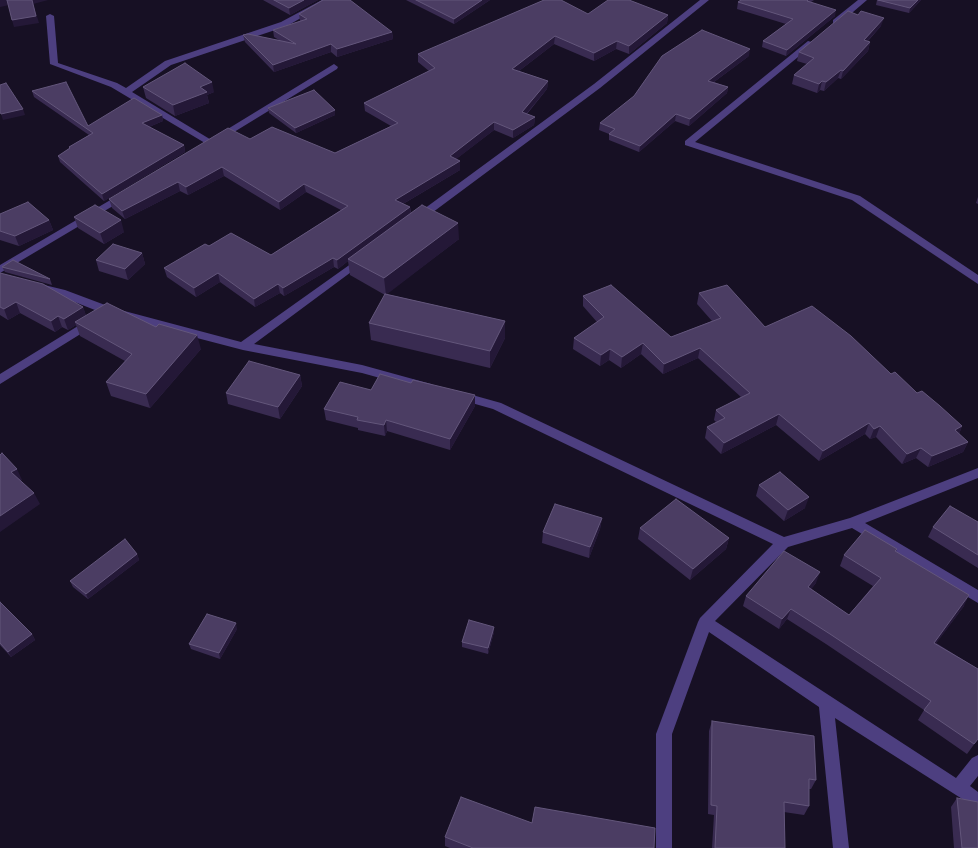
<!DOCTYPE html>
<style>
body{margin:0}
canvas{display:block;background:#171024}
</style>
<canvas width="978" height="848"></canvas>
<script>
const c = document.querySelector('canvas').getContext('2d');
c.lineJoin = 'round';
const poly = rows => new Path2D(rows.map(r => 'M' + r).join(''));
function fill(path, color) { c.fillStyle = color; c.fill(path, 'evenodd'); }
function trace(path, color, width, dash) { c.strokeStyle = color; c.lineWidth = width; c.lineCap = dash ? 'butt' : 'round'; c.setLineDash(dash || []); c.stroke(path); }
const street = poly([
 [322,0,332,0,287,26,171,65,132,92,213,141,213,145,210,146,111,87,50,64,46,16,50,14,54,16,58,63,117,83,126,88,165,61,281,22,322,0],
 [700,0,709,0,600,88,421,221,413,221,412,219,413,217,594,84,700,0],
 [858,0,867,0,839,24,833,24,833,20,858,0],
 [808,41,815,43,695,142,860,196,978,275,978,284,852,200,685,145,685,141,808,41],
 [334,64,338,67,337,69,221,140,215,140,213,138,334,64],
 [124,192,129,195,128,197,0,273,0,265,124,192],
 [362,256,366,257,367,259,366,261,254,344,362,365,431,384,433,387,431,390,427,391,362,373,243,350,105,314,62,297,36,291,34,288,40,284,65,290,113,308,241,342,362,256],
 [91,318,97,322,95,325,0,384,0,374,91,318],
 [458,391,501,403,784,537,850,518,978,468,978,478,865,523,978,590,978,603,852,528,788,547,715,621,956,778,972,758,978,755,978,776,970,786,978,792,978,809,835,718,849,848,833,848,819,707,709,632,672,734,672,848,656,848,656,734,698,622,700,618,773,544,493,409,454,398,452,395,458,391]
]);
const wall = poly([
 [263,0,318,0,290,15],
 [406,0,490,0,454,24],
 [741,0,814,0,811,2,835,16,786,56,762,47,763,41,786,24,737,9,738,2],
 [877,0,921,0,909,13,876,5],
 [299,14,392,32,393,39,337,57,331,52,274,72,245,42,243,35,279,40,274,37,273,30,300,21],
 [588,14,668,15,667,23,629,54,616,49,594,61,554,44,519,71,548,81,547,89,527,114,535,117,534,125,513,138,494,130,456,159,460,161,460,170,403,204,410,207,411,213,459,239,386,294,505,321,505,338,490,368,371,340,369,323,385,295,350,275,348,261,338,269,334,267,284,296,280,293,255,307,220,282,196,297,167,277,164,268,209,246,271,255,341,210,306,192,280,210,224,176,188,195,180,191,125,219,112,208,109,199,250,139,335,153,391,126,365,111,364,103,429,71,418,62,418,54],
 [881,26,868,41,870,42,868,51,841,79,838,78,824,91,820,90,817,93,792,84,794,75,807,64,797,61,799,52],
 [749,56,714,82,728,87,727,93,689,126,675,121,639,152,609,140,609,134,599,130,600,123],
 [143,87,214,92,207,95,209,103,175,116,146,98],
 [32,91,88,126,162,115,163,121,149,127,184,145,185,152,104,201,60,162,58,156,69,149,69,147,89,135,34,97],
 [268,108,335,110,335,115,296,133,269,113],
 [978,197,978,204,976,203],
 [0,214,49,220,53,230,19,246,0,240],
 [74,217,124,232,104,244,78,228],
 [142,253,145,264,128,280,99,271,96,260],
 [2,267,50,279,52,285,5,272],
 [0,273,83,307,86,316,201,349,150,408,111,396,106,382,125,361,80,336,76,325,68,330,62,327,55,332,20,313,8,320,0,315],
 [699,293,765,327,891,374,962,426,959,434,968,442,963,452,928,467,916,458,902,464,876,437,870,439,865,434,819,461,776,425,721,454,705,438,707,427,716,422,714,420,716,410,741,397,698,358,663,374,641,354,621,368,609,360,600,366,573,349,574,338,597,322,583,306,583,296,671,337,712,321,697,304],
 [300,375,302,386,280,419,228,404,226,393],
 [371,390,475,406,450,450,387,431,385,436,358,430,358,428,326,420,324,409],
 [759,485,805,508,784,521,756,496],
 [602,518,600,529,589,558,542,543,543,532],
 [978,522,978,568,928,537,933,527],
 [640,528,729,538,726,549,690,580,638,539],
 [897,549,896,552,964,606,936,643,978,669,978,739,967,754,918,720,924,710,826,644,787,619,779,629,743,606,746,596,816,583,811,589,849,615,873,586,840,566,844,555],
 [137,554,139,560,88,599,73,587,70,581],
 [0,602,32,634,35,640,11,657,0,645],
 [237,629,220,659,191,649,189,644],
 [494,632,488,654,462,647,462,642],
 [712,721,816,780,811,789,809,789,809,806,804,815,784,812,785,848,712,848,714,815,708,814,709,731],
 [957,798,978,848,954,848,951,807],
 [532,823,654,848,450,848,445,846,445,837]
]);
const shadedWall = poly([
 [0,0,7,0,9,5,0,7],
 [32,0,48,0,33,4,39,23,14,27,12,20],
 [304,0,318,0,290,15,289,8],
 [482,0,490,0,454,24,454,19],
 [918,0,921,0,909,13,910,8],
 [836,10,835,16,786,56,787,50],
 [668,15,667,23,629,54,629,46],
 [884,18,881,26,861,48,864,40],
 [392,32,393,39,337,57,337,49],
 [555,36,554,44,511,77,512,69],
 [617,41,616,49,594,61,594,53],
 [870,42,868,51,841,79,843,71],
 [331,44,331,52,274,72,273,65],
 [750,49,749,56,707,87,708,81],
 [841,70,838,78,824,91,826,82],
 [548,81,547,89,521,120,522,112],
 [822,81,820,90,817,93,819,84],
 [212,82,214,92,207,95,209,103,175,116,173,105,200,87],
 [728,87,727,93,689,126,690,119],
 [23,109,25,115,3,120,1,114],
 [335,110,335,115,296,133,295,128],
 [676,114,675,121,639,152,640,146],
 [162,115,163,121,144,129,142,123],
 [535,117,534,125,513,138,513,130],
 [494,122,494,130,450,164,450,156],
 [184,145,185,152,104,201,102,194],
 [460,161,460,170,396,208,395,200],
 [222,167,224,176,188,195,186,187],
 [178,182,180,191,125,219,122,211],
 [304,184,306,192,280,210,279,202],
 [410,207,411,216,348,259,348,261,338,269,337,260],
 [49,220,53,230,19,246,15,236],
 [121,220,124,232,104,244,100,233],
 [458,223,459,239,386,295,384,278],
 [142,253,145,264,128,280,125,269],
 [333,258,334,267,284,296,283,288],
 [218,273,220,282,196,297,194,288],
 [278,284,280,293,255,307,254,299],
 [16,302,20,313,8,320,4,309],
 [83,307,87,318,75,322,76,325,68,330,64,319],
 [58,316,62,327,55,332,51,321],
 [505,321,505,338,490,368,490,351],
 [197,335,201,349,150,408,146,394],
 [643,343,641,354,621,368,622,357],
 [700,348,698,358,663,374,664,364],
 [610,349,609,360,600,366,601,355],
 [300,375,302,386,280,419,278,407],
 [475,395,475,406,450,450,450,439],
 [779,414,776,425,721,454,724,443],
 [386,420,387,431,385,436,384,425],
 [869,423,865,434,819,461,823,451],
 [880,426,876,437,870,439,874,429],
 [962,426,958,437,955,430],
 [968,442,963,452,928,467,932,456],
 [921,448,916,458,902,464,907,454],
 [17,469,22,480,16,484,11,472],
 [34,493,40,504,0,532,0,516],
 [809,497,805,508,784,521,788,510],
 [602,518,600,529,589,558,590,547],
 [729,538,726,549,690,580,693,569],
 [137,554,139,560,88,599,86,594],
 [820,572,816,583,804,598,808,587],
 [969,595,964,606,929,653,934,643],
 [791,609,787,619,779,629,782,619],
 [236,623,237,629,220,659,219,653],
 [494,627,494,632,488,654,488,648],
 [32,634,35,640,11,657,8,652]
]);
const building = poly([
 [7,0,32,0,36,16,12,20,7,0],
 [274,0,304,0,289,8,274,0],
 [323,0,350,0,392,32,337,49,331,44,273,65,243,35,248,34,296,44,273,30,307,19,299,14,323,0],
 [416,0,482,0,454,19,416,0],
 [544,0,561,0,588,14,608,0,629,0,668,15,629,46,617,41,594,53,555,36,512,69,548,81,522,112,535,117,513,130,494,122,450,156,460,161,395,200,410,207,337,260,333,258,283,288,278,284,254,299,218,273,194,288,164,268,205,244,209,246,231,233,271,255,348,206,304,184,279,202,222,167,186,187,178,182,122,211,109,199,228,128,250,139,272,127,335,153,398,123,364,103,435,68,418,54,544,0],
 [741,0,808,0,807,1,836,10,787,50,763,41,793,19,738,2,741,0],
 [878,0,918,0,910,8,878,0],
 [848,11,858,15,861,11,884,18,864,40,870,42,843,71,841,70,826,82,822,81,819,84,794,75,814,58,799,52,848,11],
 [702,30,750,49,708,81,728,87,690,119,676,114,640,146,609,134,615,129,600,123,634,96,662,56,702,30],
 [185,63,212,82,200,87,207,92,173,105,143,87,185,63],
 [66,82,88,126,134,98,162,115,142,123,184,145,102,194,58,156,70,148,69,147,93,133,32,91,66,82],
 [6,83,23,109,1,114,0,112,0,85,6,83],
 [314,90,335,110,295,128,268,108,314,90],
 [28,202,49,220,15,236,0,231,0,214,28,202],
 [95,205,121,220,100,233,74,217,95,205],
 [422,205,458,223,384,278,348,259,422,205],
 [113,244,142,253,125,269,96,260,113,244],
 [13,260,50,279,2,267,13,260],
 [0,273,43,284,83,307,64,319,58,316,51,321,16,302,4,309,0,307,0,273],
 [611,285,671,337,721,318,699,293,727,285,765,327,812,306,851,336,891,374,895,372,917,393,922,391,940,406,962,426,955,430,968,442,932,456,921,448,907,454,880,426,874,429,869,423,823,451,779,414,724,443,707,427,725,418,716,410,750,393,700,348,664,364,643,343,622,357,610,349,601,355,574,338,604,317,583,296,611,285],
 [385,294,505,321,490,351,369,323,385,294],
 [107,303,156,327,159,324,197,335,146,394,106,382,132,354,75,322,107,303],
 [249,361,300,375,278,407,226,393,249,361],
 [380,374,411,383,413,380,475,395,450,439,386,420,384,425,357,420,358,417,324,409,340,382,371,390,380,374],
 [2,453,17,469,11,472,34,493,0,516,0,455,2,453],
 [780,472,809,497,788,510,759,485,780,472],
 [676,499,729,538,693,569,640,528,676,499],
 [555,504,602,518,590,547,543,532,555,504],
 [950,506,978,522,978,555,933,527,950,506],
 [865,530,897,549,895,551,969,595,934,643,978,669,978,739,974,744,924,710,931,701,830,634,791,609,782,619,746,596,784,551,820,572,808,587,849,615,881,578,844,555,865,530],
 [125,539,137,554,86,594,70,581,125,539],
 [0,602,32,634,8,652,0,643,0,602],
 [207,614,236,623,219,653,189,644,207,614],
 [469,620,494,627,488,648,462,642,469,620],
 [712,721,814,736,816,780,809,779,809,806,784,802,785,848,715,848,717,806,711,805,712,721],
 [461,797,532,823,535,807,655,828,654,848,473,848,445,837,461,797],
 [957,798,978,802,978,848,962,848,957,798]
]);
fill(street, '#4d3f80');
fill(wall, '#392b51');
fill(shadedWall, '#241837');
fill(building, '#4b3d63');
trace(building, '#63567b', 1);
</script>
